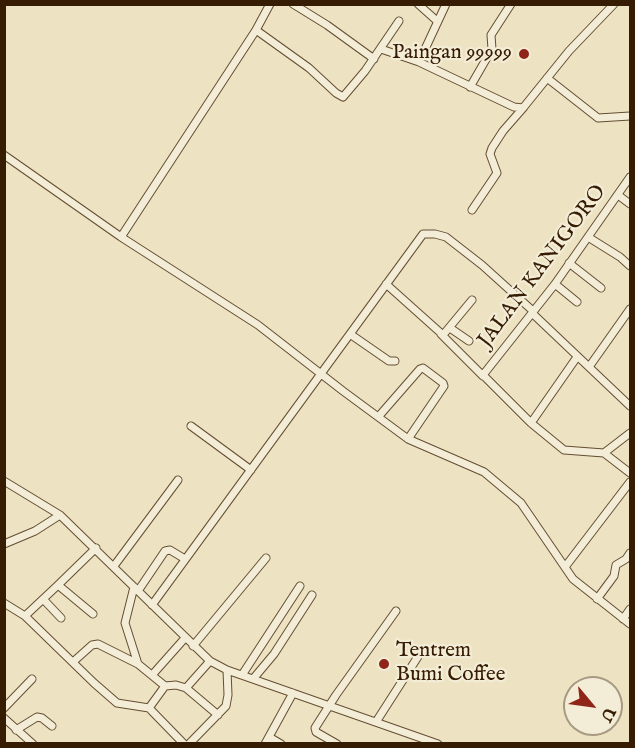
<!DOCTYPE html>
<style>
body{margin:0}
#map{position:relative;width:635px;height:748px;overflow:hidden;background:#ede2c1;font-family:"IM FELL English",serif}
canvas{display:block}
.frame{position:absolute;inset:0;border:6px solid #361c02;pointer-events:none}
.north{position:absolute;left:563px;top:676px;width:60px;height:60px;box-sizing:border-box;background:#f3ecd7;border:2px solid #a79982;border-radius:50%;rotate:119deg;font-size:16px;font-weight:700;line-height:24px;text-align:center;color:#361c02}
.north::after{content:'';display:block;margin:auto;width:21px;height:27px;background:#8f2418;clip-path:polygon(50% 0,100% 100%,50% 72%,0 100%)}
</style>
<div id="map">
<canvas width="635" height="748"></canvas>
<div class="frame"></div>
<div class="north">U</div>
</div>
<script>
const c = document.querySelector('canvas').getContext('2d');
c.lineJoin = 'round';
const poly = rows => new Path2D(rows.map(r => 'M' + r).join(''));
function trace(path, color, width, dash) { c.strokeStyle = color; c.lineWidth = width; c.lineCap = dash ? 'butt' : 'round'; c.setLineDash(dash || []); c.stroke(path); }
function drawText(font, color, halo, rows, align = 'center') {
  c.font = font + ' "IM FELL English",serif'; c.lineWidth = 4.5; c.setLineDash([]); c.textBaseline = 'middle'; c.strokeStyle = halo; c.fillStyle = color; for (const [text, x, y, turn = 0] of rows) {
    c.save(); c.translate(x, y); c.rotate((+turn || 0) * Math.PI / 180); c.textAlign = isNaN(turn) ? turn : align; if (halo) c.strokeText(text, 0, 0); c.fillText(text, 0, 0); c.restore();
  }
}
const street = poly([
 [270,4,256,30,309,68,336,93,343,97,365,71,399,21],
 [293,4,327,25,374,59],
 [418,4,437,21],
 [381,49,419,62,446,4],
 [419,62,514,107,523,108,569,51,614,4],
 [547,78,598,118,630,116],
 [470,87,492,49,491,35,511,4],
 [4,155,121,237,258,325,343,391,408,439,484,472,521,503,573,579,630,624],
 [630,177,555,284,483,375,531,423,564,450,604,453,630,433],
 [618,195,630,204],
 [472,210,497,173,490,154,492,148,503,131,524,107],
 [121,237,256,30],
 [588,237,620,257,630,266],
 [569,263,601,288],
 [386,284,443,335,472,300],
 [555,284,577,302],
 [532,313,630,406],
 [450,328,469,341],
 [350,334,389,361,395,361],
 [441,334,483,376],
 [589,367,630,309],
 [379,416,420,369,423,368,443,383,444,386,408,439],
 [531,423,577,357],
 [191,426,251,470],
 [604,453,630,473],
 [4,481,60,515,210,661,227,670,438,744],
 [4,544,35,531,60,515],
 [114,566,178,480],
 [565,567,630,482],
 [134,587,125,623,138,664,165,686,149,708],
 [138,591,165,551,170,550,185,559],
 [43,599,61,618],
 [597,599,614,576,616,565,626,559,630,553],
 [4,603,25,616,94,683,117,703,149,708,184,744],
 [152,605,423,234,435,234,446,237,482,265,533,311],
 [93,614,58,585,96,548],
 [25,616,58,585],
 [623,619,630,609],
 [193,646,266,558],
 [73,662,92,645,98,644,138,664],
 [153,674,185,638],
 [242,675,300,586],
 [253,679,274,654,312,595],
 [165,686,176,685,186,688,218,715],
 [186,688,210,661],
 [4,708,32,679],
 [4,718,33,744],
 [376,722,419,655],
 [16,730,37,717,42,718,52,726],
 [269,737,281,744],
 [189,744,226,706,228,695,227,670],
 [265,744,293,693],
 [337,744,316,732,315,728,336,695,396,611]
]);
const markers = [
 [524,54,6,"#8f2418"],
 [384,664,6,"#8f2418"]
];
const poiNames = [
 ["Paingan 99999",512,54],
 ["Tentrem",396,652,"left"],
 ["Bumi Coffee",396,676,"left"]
];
const streetNames = [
 ["JALAN KANIGORO",543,267,-53]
];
trace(street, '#644e32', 9);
trace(street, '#f3ecd7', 7);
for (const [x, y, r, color] of markers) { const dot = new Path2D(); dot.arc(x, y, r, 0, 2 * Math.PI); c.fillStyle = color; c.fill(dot); trace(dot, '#f3ecd7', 2); }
drawText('21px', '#361c02', '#f3ecd7', poiNames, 'right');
drawText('21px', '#361c02', '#f3ecd7', streetNames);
</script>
